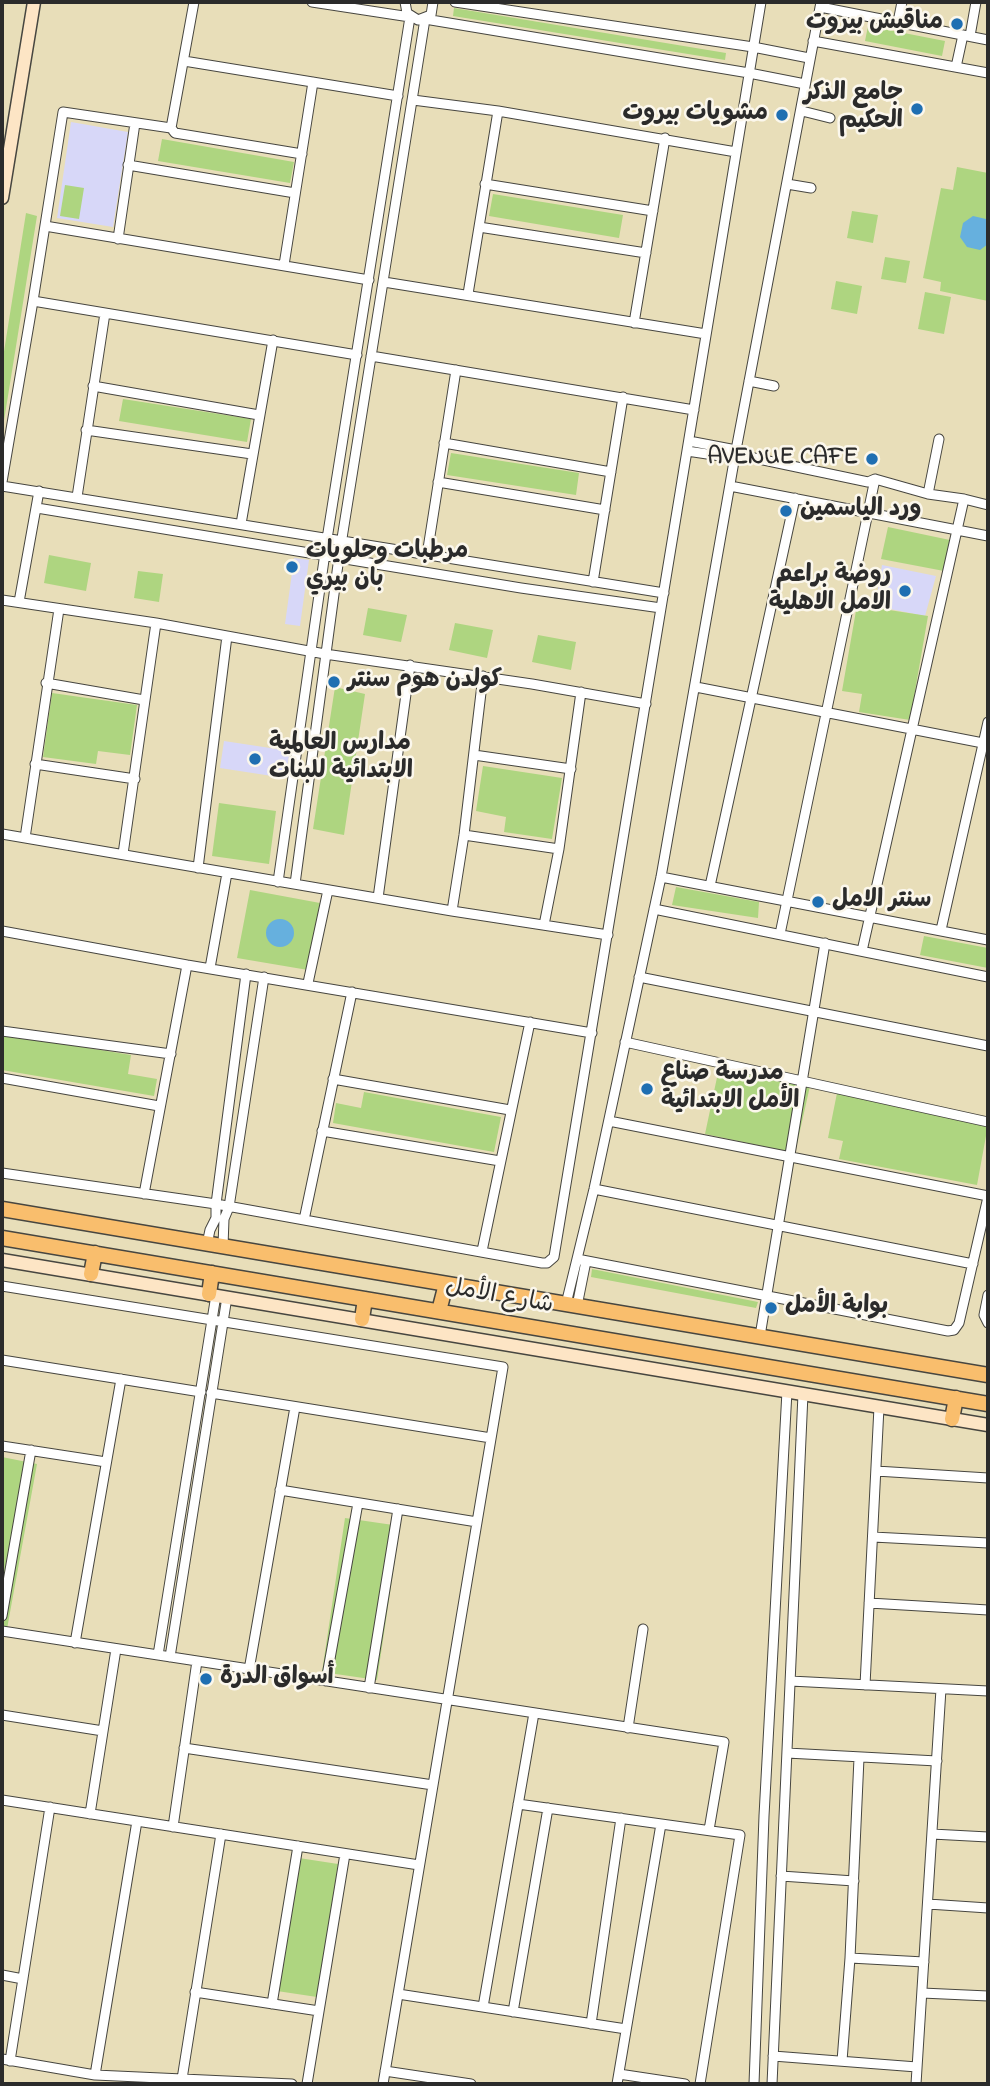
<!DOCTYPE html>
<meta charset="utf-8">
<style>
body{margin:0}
#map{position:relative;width:990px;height:2086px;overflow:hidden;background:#e8deb9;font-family:"Indie Flower",sans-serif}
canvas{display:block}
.frame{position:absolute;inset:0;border:4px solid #2b2b2b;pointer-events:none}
</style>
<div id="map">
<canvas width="990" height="2086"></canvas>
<div class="frame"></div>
</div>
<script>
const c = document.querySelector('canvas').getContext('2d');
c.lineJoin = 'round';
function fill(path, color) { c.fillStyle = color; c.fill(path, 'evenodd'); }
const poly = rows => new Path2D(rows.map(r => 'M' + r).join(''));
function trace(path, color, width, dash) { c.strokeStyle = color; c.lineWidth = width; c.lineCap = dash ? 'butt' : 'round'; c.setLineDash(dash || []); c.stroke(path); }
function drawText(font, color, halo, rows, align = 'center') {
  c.font = font + ' "Indie Flower","Playpen Sans Arabic",sans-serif'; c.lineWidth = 5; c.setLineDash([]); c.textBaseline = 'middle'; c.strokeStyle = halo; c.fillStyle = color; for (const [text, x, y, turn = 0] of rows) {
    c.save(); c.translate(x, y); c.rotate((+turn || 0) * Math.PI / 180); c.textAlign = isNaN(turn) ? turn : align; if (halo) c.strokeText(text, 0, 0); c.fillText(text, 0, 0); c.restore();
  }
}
const built = poly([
 [71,122,128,132,113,227,57,218],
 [294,558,309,560,300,626,285,624],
 [882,565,936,576,925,616,875,606],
 [224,741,290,751,285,778,220,768]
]);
const green = poly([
 [454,8,726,53,725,60,453,16],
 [868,26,945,41,942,56,865,41],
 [162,139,294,162,290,183,158,161],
 [957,167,988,173,988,301,940,291,941,282,923,278,941,188,953,190],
 [65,185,84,188,79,219,60,216],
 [493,194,623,215,619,238,489,216],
 [852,211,878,215,873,243,847,238],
 [26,213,37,216,2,433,2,364],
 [885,257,910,261,906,283,881,279],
 [836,281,862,286,857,314,831,309],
 [925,292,951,297,944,334,918,329],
 [123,399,251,419,247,442,119,421],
 [451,453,579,473,576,495,447,475],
 [888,527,950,540,944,571,881,559],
 [49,555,91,563,86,591,44,583],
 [138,571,163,574,159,602,134,598],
 [857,605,928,616,910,720,859,712,862,694,842,691],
 [368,608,407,615,401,642,363,635],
 [455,623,493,630,487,658,449,650],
 [538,635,576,642,571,670,532,662],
 [335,687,365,694,344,835,313,829],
 [52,693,137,705,130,755,98,751,96,764,43,757],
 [483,766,562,778,552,839,504,832,506,817,476,811],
 [219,803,276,811,269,864,212,856],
 [676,887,759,902,758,918,672,905],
 [250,890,320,903,308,970,237,958],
 [924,936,988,948,988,968,920,955],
 [2,1034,131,1055,128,1074,157,1079,154,1096,2,1070],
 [719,1068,810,1086,795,1153,705,1134],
 [364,1092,501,1117,494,1152,333,1123,336,1103,361,1108],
 [837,1093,988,1125,977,1185,839,1159,843,1141,828,1138],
 [592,1269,758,1302,756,1308,591,1277],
 [2,1457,37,1464,7,1629,2,1628],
 [345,1518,400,1526,377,1680,322,1672],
 [299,1858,338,1864,317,1997,277,1991]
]);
const water = poly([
 [973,216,986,219,988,222,988,244,980,250,967,247,960,237,963,223],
 '266 933a14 14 0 1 1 28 0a14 14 0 1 1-28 0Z'
]);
const street = poly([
 [405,2,407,13,418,20,431,15,433,2],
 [455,2,753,47,809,58],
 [820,7,988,40],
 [898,22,902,2],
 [970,36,976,2],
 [813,41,988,73],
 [184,61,398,96],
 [956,67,963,35],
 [413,100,498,111,736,152],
 [802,111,830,118],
 [171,128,194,2],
 [128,165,295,193],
 [485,184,653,211],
 [787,184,811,188],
 [45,226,369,280],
 [479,227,646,253],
 [118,239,135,123],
 [284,265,313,82],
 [384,282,706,334],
 [468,294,498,111],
 [33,301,357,355],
 [634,323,665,138],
 [371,356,694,410],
 [749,381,774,386],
 [93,386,259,415],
 [86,430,252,454],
 [689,441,736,450],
 [444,443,611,472],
 [687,451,734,458],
 [735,454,868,482,875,479,928,494,964,499,988,505],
 [2,482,33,301,63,112,171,128,175,133,302,154],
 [438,482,605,510],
 [2,486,664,593],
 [730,486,988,536],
 [928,494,939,439],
 [77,497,105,313],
 [37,508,521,588,661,608],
 [241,524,273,340],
 [427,555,456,370],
 [593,582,623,397],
 [2,600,156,623,325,654,532,684,646,704],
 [19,602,39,491],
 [46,683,144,700],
 [696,687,988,744],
 [474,755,571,769],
 [35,764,135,779],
 [2,834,452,911,608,935],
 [464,835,559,849],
 [25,838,59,609],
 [123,854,156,623],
 [198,868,227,636],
 [661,877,988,940],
 [278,882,327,539,410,17,312,2],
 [295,884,339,557,425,19,749,73,805,84],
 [710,886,795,498],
 [378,898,410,665],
 [654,909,988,977],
 [452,911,464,835,483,676],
 [544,925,559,849,581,692],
 [941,930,988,722],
 [2,931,187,965,592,1033],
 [780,934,875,479],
 [862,951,964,499],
 [210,968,227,873],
 [639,977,988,1046],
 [308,983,328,890],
 [2,1031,171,1054],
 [625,1042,988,1122],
 [2,1078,159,1106],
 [333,1079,510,1110],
 [609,1121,988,1196],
 [322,1131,500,1161],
 [2,1173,216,1204,542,1263,547,1263,554,1257,761,2],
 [594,1189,973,1264],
 [144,1194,187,965],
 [304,1220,352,992],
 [207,1244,210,1230,216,1218,216,1204,246,974],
 [223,1246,224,1219,229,1207,264,977],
 [482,1251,530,1022],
 [577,1259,948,1331,954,1330,959,1323,988,1197],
 [2,1286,503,1367,383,2084],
 [988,1295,984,1315,988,1323],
 [566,1304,594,1189,661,877,736,450,821,2],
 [577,1306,586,1261],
 [760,1336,825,943],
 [2,1360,201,1392],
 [211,1393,491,1438],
 [2,1446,106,1462],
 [876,1471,988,1478],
 [280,1490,477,1522],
 [873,1537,988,1543],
 [869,1603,988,1610],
 [2,1616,31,1450],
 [2,1631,724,1742,709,1830],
 [75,1643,121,1379],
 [158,1655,216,1295],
 [170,1657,227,1297],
 [249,1670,295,1407],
 [326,1681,358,1503],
 [790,1681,988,1691],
 [865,1685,879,1407],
 [369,1688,398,1509],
 [2,1715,103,1731],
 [628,1728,643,1629],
 [184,1748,433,1785],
 [787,1753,937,1761],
 [2,1800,419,1865],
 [518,1804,740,1835,700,2084],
 [90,1814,116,1649],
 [173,1827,197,1661],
 [932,1834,988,1837],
 [781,1876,854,1881],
 [928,1904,988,1908],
 [850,1958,924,1962],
 [2,1975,23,1979],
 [195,1992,319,2011],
 [922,1993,988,1996],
 [398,1994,626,2029],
 [272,2004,298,1846],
 [483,2007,534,1713],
 [513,2012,548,1808],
 [591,2024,621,1818],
 [773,2056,917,2067],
 [2,2059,95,2075,292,2084],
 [10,2061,50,1807],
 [842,2061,850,1958,859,1758],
 [385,2071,471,2084],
 [619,2074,685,2084],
 [95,2075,137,1821],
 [182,2079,221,1834],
 [307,2084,345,1854],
 [617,2084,661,1824],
 [754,2084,764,1816,787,1391],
 [772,2084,803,1394],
 [916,2084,941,1689]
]);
const secondary = poly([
 [2,198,34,2],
 [2,1260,988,1425]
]);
const primary = poly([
 [2,1209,988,1375],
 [2,1238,988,1404],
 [91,1274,95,1253],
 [209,1294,212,1273],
 [439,1311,446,1284],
 [362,1319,365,1299],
 [952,1419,956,1398]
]);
const markers = [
 [957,24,7,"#1f6fb2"],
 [917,109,7,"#1f6fb2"],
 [782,115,7,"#1f6fb2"],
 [872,459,7,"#1f6fb2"],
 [786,511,7,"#1f6fb2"],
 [292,567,7,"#1f6fb2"],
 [905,591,7,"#1f6fb2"],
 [334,682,7,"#1f6fb2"],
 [255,759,7,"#1f6fb2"],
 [818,902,7,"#1f6fb2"],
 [647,1089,7,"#1f6fb2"],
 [771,1308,7,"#1f6fb2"],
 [206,1679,7,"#1f6fb2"]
];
const poiNames = [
 ["مناقيش بيروت",943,24,"right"],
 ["جامع الذكر",903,95,"right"],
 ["الحكيم",903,123,"right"],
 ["مشويات بيروت",768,115,"right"],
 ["AVENUE CAFE",858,459,"right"],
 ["ورد الياسمين",800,511],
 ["مرطبات وحلويات",306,553],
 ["بان بيري",306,581],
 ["روضة براعم",891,577,"right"],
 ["الامل الاهلية",891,605,"right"],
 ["كولدن هوم سنتر",348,682],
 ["مدارس العالمية",269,745],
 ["الابتدائية للبنات",269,773],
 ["سنتر الامل",832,902],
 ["مدرسة صناع",661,1075],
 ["الأمل الابتدائية",661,1103],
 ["بوابة الأمل",785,1308],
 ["أسواق الدرة",220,1679]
];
const streetNames = [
 ["شارع الأمل",499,1298,10]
];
fill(built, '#d7d7f8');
fill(green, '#aed580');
fill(water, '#66b0de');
trace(street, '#474640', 11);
trace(secondary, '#474640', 15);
trace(primary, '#474640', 17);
trace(street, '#fff', 9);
trace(secondary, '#fde5c5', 12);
trace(primary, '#f9be6d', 14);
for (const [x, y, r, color] of markers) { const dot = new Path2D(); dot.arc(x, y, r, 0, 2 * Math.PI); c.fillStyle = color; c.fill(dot); trace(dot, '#fbf7ec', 2.5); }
drawText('bold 24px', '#2b2b2b', '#fbf7ec', poiNames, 'left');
drawText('24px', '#2b2b2b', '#fbf7ec', streetNames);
</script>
